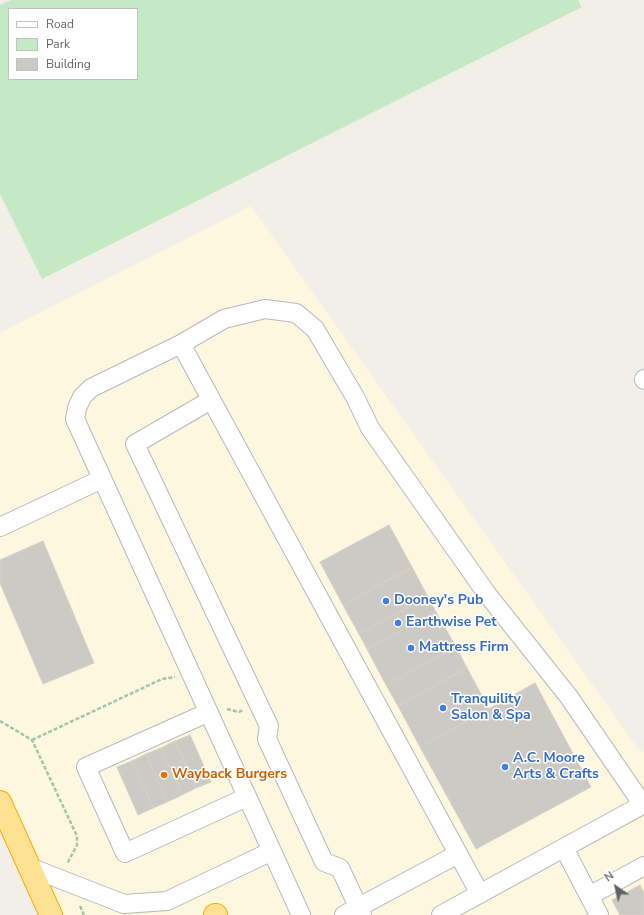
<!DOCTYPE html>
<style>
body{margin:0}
#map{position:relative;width:644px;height:915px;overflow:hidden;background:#f1efe8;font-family:"Nunito Sans",sans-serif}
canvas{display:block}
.legend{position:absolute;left:8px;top:8px;width:130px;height:72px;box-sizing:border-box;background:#fff;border:1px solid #bfc1c3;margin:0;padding:5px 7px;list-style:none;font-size:12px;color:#5f6368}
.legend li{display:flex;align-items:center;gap:8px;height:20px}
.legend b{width:20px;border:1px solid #bfc1c3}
.north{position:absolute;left:596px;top:867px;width:40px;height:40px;-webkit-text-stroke:3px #fff;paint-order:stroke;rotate:326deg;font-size:11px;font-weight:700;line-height:16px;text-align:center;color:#5f6368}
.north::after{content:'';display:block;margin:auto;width:14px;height:18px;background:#5f6368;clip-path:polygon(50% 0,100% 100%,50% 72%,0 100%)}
</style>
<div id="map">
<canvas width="644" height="915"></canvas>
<ul class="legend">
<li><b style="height:5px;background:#fff"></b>Road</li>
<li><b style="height:11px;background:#c5e8c5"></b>Park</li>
<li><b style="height:11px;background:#cccac5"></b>Building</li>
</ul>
<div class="north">N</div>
</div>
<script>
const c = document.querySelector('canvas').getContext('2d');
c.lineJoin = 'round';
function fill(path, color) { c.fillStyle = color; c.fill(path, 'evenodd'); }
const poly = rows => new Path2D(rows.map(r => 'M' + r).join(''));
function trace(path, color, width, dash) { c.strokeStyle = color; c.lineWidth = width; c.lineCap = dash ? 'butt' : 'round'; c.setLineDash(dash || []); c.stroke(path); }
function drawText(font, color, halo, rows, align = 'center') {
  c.font = font + ' "Nunito Sans",sans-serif'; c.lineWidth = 3; c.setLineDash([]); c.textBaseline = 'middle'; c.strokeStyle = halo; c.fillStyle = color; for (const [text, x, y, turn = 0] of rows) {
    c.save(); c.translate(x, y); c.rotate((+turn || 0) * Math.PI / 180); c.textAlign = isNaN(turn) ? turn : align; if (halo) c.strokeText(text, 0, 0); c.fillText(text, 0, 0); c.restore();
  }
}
const commercial = poly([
 [251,206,641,753,644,751,644,915,51,915,0,802,0,333]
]);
const green = poly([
 [11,0,578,0,582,7,42,279,0,194,0,5],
 [9,9,137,9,137,79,9,79]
]);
const building = poly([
 [389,525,412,567,343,605,320,562,389,525],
 [43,541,94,663,43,684,0,583,0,560,43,541],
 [412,567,428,597,359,634,343,605,412,567],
 [428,597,436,612,367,649,359,634,428,597],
 [436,612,456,647,386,685,367,649,436,612],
 [456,647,467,668,398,706,386,685,456,647],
 [467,668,489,709,420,747,398,706,467,668],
 [535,683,591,787,476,849,420,747,535,683],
 [190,735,211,782,196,788,175,741,190,735],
 [175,741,196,788,182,795,161,748,175,741],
 [161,748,182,795,167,802,146,754,161,748],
 [146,754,167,802,153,808,132,761,146,754],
 [132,761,153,808,138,815,117,767,132,761],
 [640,885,644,893,644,915,620,915,612,900,640,885]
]);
const path = poly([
 [227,709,239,712,243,710],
 [0,721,32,740,77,836,77,845,67,864],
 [32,740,162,679,175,677],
 [80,906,84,915]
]);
const minor = poly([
 [181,344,480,894],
 [644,379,644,380],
 [211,400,135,444,269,726,267,739,324,862,340,868,362,915],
 [0,527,102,479],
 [207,713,86,767,125,853,247,797],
 [564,848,599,915],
 [29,867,124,904,167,901,272,851],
 [589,896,644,866],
 [301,915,75,419,77,408,82,397,91,388,181,344,224,319,265,309,296,313,315,329,355,397,370,428,487,594,569,697,643,805],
 [344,915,458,854],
 [441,915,644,804]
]);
const highway = poly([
 [0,802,51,915],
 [215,915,216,915]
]);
const markers = [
 [386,601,4,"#3f7fe0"],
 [398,623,4,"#3f7fe0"],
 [411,648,4,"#3f7fe0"],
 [443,708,4,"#3f7fe0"],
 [505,767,4,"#3f7fe0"],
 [164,775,4,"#e8710a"]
];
const shopNames = [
 ["Dooney's Pub",394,601],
 ["Earthwise Pet",406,623],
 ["Mattress Firm",419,648],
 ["Tranquility",451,700],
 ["Salon & Spa",451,716],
 ["A.C. Moore",513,759],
 ["Arts & Crafts",513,775]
];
const foodNames = [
 ["Wayback Burgers",172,775]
];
fill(commercial, '#fef7e0');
fill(green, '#c5e8c5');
fill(building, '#cccac5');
trace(building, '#d6d1c6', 1);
trace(minor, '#b5b8bc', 20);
trace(highway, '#f9ab00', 24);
trace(path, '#9cc7a9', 2.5, [4, 2]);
trace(minor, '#fff', 18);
trace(highway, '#fde293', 22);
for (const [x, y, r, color] of markers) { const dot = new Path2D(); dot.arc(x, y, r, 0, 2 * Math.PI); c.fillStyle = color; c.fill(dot); trace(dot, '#fff', 1.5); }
drawText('bold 14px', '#366cbe', '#fff', shopNames, 'left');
drawText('bold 14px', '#c56008', '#fff', foodNames, 'left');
</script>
